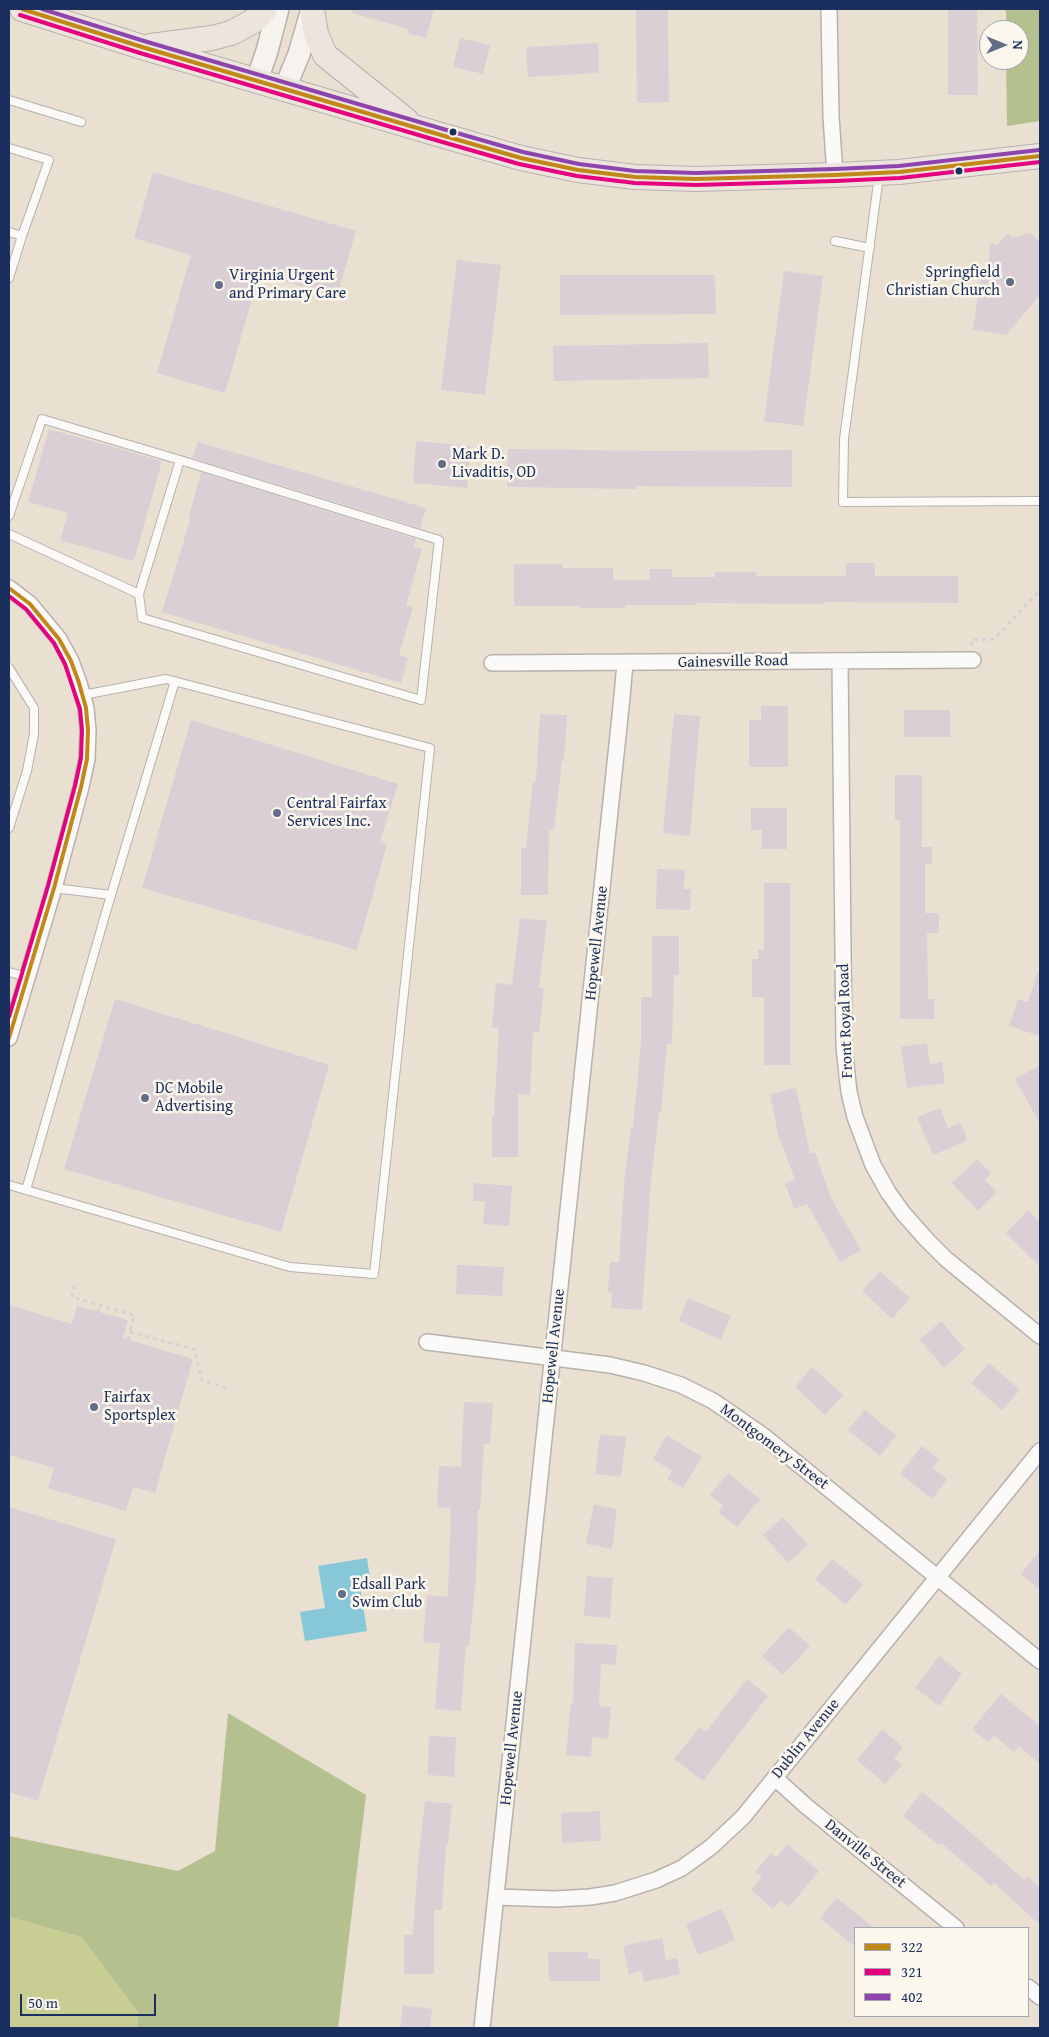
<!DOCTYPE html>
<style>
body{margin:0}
#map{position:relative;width:1049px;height:2037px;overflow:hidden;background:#eae0d2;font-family:"Gentium Book Plus",serif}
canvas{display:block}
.frame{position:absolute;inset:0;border:10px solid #1b2f5e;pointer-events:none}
.legend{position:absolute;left:854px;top:1927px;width:175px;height:90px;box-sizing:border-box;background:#fbf7ec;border:1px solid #a1a7b3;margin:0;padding:6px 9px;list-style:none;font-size:15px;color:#1b2f5e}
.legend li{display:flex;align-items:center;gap:10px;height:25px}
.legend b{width:25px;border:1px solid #a1a7b3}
.north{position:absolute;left:979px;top:20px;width:50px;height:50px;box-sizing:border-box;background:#fbf7ec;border:1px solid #a1a7b3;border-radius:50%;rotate:90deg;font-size:14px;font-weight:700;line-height:20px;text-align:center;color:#1b2f5e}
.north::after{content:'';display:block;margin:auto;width:18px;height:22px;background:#636d87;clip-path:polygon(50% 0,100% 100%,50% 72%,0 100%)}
.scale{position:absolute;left:20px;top:1994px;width:136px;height:22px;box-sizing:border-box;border:2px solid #1b2f5e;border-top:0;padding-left:6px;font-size:15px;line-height:18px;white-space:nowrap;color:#1b2f5e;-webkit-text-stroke:4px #fbf7ec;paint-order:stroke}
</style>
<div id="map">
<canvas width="1049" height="2037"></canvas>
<div class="frame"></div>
<ul class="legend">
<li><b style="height:6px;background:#c08818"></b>322</li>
<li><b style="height:6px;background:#e5007d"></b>321</li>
<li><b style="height:6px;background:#8e44ad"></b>402</li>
</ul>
<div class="north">N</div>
<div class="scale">50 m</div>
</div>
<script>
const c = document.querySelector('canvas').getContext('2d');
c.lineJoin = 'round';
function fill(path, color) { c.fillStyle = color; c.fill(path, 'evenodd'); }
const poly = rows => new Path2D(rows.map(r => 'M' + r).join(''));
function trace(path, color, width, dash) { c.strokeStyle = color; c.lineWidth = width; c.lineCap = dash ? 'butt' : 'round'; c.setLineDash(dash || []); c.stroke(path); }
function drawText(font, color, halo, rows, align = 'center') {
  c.font = font + ' "Gentium Book Plus",serif'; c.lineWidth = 5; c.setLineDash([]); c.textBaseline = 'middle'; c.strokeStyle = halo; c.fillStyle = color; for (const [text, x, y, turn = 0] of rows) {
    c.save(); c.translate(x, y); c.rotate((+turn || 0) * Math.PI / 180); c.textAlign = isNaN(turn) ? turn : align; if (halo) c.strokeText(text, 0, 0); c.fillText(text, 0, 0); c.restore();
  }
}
const green = poly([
 [9,1917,81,1937,138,2012,137,2028,9,2028]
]);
const forest = poly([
 [1006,9,1040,9,1040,121,1007,126,1006,60,1019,60,1019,30,1006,30],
 [228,1713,366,1795,338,2028,137,2028,138,2012,81,1937,9,1917,9,1836,178,1871,215,1851]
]);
const water = poly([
 [367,1558,370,1578,359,1580,367,1631,305,1641,300,1612,325,1608,318,1566]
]);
const building = poly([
 [353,9,434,9,426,38,408,33,409,29,352,13],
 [636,9,668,9,669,102,637,103],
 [948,9,977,9,978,95,948,95],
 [460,38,490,45,483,74,453,67],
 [598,43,599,73,528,77,526,47],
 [153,172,356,231,337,296,259,274,225,393,157,373,191,255,134,238],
 [1008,233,1013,238,1030,233,1040,241,1040,295,1006,335,973,330,982,267,988,268,990,243,997,245],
 [457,260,501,265,485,395,441,390],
 [784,271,823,276,803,426,764,421],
 [560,275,715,275,716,314,560,315],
 [708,343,709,378,554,381,553,346],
 [49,429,162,461,134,561,60,540,68,513,28,502],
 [416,441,471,446,467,488,413,483],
 [198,442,426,508,420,528,192,458],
 [508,449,660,451,792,450,792,487,636,486,636,489,507,487],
 [201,472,416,539,414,547,422,549,406,605,413,607,399,655,408,658,401,683,162,612,191,517,189,516],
 [846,563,875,563,875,576,958,576,958,603,824,602,824,604,695,603,695,605,625,605,625,608,579,608,579,606,514,606,514,564,563,564,563,568,613,568,613,580,650,580,650,569,672,569,672,577,715,577,715,572,756,572,756,576,846,576],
 [761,706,788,706,788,767,749,767,749,720,761,720],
 [904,710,950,710,950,737,904,737],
 [540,714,567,715,564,761,562,761,554,830,549,829,548,895,521,895,521,848,526,848,533,781,536,781],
 [674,714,700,716,690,836,663,833],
 [191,720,398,784,380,842,387,845,357,950,142,888],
 [895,775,922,775,922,847,932,847,932,864,925,864,925,913,939,913,939,933,927,933,928,999,934,999,934,1019,900,1019,900,820,895,820],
 [751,808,787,808,787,849,762,849,762,830,751,830],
 [657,869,685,870,684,889,691,889,690,910,656,909],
 [764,883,790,883,790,1065,764,1065,764,997,752,997,752,959,758,959,758,950,764,950],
 [520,918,547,921,539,988,544,988,539,1032,533,1032,530,1095,518,1094,518,1157,492,1157,492,1117,494,1117,499,1028,492,1028,496,983,512,985],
 [652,936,679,936,679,975,674,975,672,1044,667,1044,661,1113,659,1112,649,1198,650,1198,642,1310,611,1308,612,1293,608,1292,610,1262,619,1262,625,1173,631,1128,633,1128,641,1043,641,997,652,997],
 [1037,973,1040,973,1040,1036,1009,1026,1018,999,1028,1002],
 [115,999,329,1065,281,1232,64,1169],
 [927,1043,930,1064,942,1062,945,1083,907,1088,901,1047],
 [1040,1065,1040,1124,1015,1079],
 [796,1088,810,1154,815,1152,831,1198,861,1250,840,1262,807,1204,794,1209,785,1183,795,1180,780,1139,779,1139,770,1094],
 [940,1108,948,1128,960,1123,966,1135,966,1141,933,1155,917,1117],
 [977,1159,991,1173,985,1180,997,1192,978,1211,952,1183],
 [474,1183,512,1186,509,1226,483,1224,485,1201,473,1201],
 [1028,1210,1040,1222,1040,1267,1006,1233],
 [457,1265,504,1267,502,1296,456,1294],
 [880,1271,910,1298,892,1319,862,1291],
 [688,1298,731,1316,721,1340,679,1321],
 [9,1305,72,1324,77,1306,128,1320,123,1338,193,1359,155,1493,133,1487,126,1511,48,1488,54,1468,9,1455],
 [941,1321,965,1349,944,1368,920,1340],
 [989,1363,1020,1390,1002,1410,971,1383],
 [812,1367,843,1395,825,1415,795,1387],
 [464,1402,493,1403,490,1444,484,1444,480,1510,478,1510,476,1578,469,1646,466,1645,461,1711,435,1709,440,1643,423,1642,427,1595,448,1597,451,1508,437,1507,439,1466,461,1467],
 [865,1410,896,1435,880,1456,848,1430],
 [600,1434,626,1437,621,1477,595,1474],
 [667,1435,702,1457,683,1488,667,1479,672,1471,653,1459],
 [922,1446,939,1459,933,1468,947,1479,932,1499,900,1474],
 [728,1473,760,1499,737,1527,718,1512,723,1506,710,1495],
 [594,1504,617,1509,612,1549,586,1544],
 [9,1507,116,1539,38,1801,9,1792],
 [783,1517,808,1545,788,1563,763,1535],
 [1040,1550,1040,1590,1021,1574],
 [832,1559,863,1584,846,1605,815,1579],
 [587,1576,613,1578,610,1618,584,1616],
 [789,1627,810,1646,783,1675,762,1656],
 [575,1643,617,1645,616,1665,601,1664,599,1706,611,1707,608,1739,592,1737,591,1757,566,1755,571,1703,573,1703],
 [939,1656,962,1674,939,1706,915,1688],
 [747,1679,768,1696,703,1781,674,1759,700,1727,706,1732],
 [1001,1694,1040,1726,1040,1764,1019,1746,1014,1752,994,1735,988,1742,972,1729],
 [882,1729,903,1747,894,1758,902,1765,885,1784,857,1760],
 [429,1736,456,1737,454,1777,428,1775],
 [922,1792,958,1821,1024,1880,1028,1876,1040,1888,1040,1925,994,1883,991,1886,941,1843,939,1845,903,1816],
 [425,1801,452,1804,448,1844,446,1844,442,1910,434,1910,434,1974,404,1974,404,1935,413,1935,418,1863],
 [600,1811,601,1841,562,1843,561,1813],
 [787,1844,819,1871,789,1907,781,1900,773,1909,751,1890,762,1877,755,1872,771,1853,776,1858],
 [837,1898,874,1928,855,1928,855,1947,820,1918],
 [722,1909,735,1940,698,1955,686,1924],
 [662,1938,666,1960,677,1958,680,1974,644,1982,642,1971,629,1974,623,1946],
 [548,1952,588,1952,588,1959,600,1959,600,1981,549,1981],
 [403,2005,432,2009,430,2028,400,2028]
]);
const path = poly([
 [972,645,971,640,994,639,1040,590],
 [74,1285,72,1297,134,1315,130,1332],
 [98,1312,101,1305],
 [128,1340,130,1332,194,1349,202,1380,227,1388]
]);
const lane = poly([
 [9,100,81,122],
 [9,148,49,160,22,236,9,232],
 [879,175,844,439,843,502,1040,501],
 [835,241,870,248],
 [9,278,22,236],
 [9,516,42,419,180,460,439,540,421,700,142,618,139,594,180,460],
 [9,534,139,594],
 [9,668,34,708,34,734,27,771,9,828],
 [54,888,111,895],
 [9,972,27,977],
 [9,1185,290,1267,374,1274,430,748,166,679,83,695],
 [26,1190,106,912,175,681]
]);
const street = poly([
 [829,9,831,116,835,175],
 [9,588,30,604,59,639,71,661,79,683,86,708,88,730,87,759,81,787,54,888,9,1038],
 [840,661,844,1047,849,1092,855,1117,873,1165,888,1192,903,1213,926,1239,946,1259,1040,1336],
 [492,663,973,660],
 [427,1342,610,1365,644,1373,681,1385,713,1401,765,1437,1040,1661],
 [775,1778,806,1806,956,1928],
 [496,1897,555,1899,590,1897,615,1893,656,1880,682,1868,711,1847,743,1817,1040,1451],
 [1028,1987,1040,1997],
 [482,2028,622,697,625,663]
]);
const secondary = poly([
 [257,80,267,51,278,9],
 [285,88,299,54,312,9]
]);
const primary = poly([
 [22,9,142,47,441,135,521,158,578,170,635,177,696,179,835,175,899,172,1040,156],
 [312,9,316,34,325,55,406,120],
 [151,46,212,38,231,33,252,22,265,9]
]);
const bus1 = poly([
 [22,9,142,47,441,135,521,158,578,170,635,177,696,179,835,175,899,172,1040,156],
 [9,588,30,604,59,639,71,661,79,683,86,708,88,730,87,759,81,787,54,888,9,1038]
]);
const bus2 = poly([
 [20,15,140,53,439,141,519,164,577,176,635,183,696,185,835,181,900,178,1040,162],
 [9,596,26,609,54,643,65,664,80,709,82,730,81,758,75,786,48,886,9,1017]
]);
const bus3 = poly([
 [42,9,144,41,443,129,523,152,579,164,635,171,696,173,835,169,899,166,1039,150]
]);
const markers = [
 [453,132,4.5,"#1b2f5e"],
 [959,171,4.5,"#1b2f5e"],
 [1010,282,5,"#636d87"],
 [219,285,5,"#636d87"],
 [442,464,5,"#636d87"],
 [277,813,5,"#636d87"],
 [145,1098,5,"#636d87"],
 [94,1407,5,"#636d87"],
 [342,1594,5,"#636d87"]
];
const poiNames = [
 ["Springfield",1000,273,"right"],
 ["Christian Church",1000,291,"right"],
 ["Virginia Urgent",229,276],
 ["and Primary Care",229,294],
 ["Mark D.",452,455],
 ["Livaditis, OD",452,473],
 ["Central Fairfax",287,804],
 ["Services Inc.",287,822],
 ["DC Mobile",155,1089],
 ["Advertising",155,1107],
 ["Fairfax",104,1398],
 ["Sportsplex",104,1416],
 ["Edsall Park",352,1585],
 ["Swim Club",352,1603]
];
const streetNames = [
 ["Gainesville Road",733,662,-1],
 ["Hopewell Avenue",597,943,-84],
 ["Front Royal Road",846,1021,-92],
 ["Hopewell Avenue",554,1346,-84],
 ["Montgomery Street",774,1447,37],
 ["Dublin Avenue",806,1739,-51],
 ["Hopewell Avenue",512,1748,-84],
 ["Danville Street",865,1854,39]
];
fill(green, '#c8cd94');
fill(forest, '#b5c08f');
fill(water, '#86c8d8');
fill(building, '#d9cfd5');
trace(lane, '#b6b1ad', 10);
trace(street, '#b6b1ad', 18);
trace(secondary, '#b6b1ad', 24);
trace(primary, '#b6b1ad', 26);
trace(path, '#d4d2d2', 3, [4, 4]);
trace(lane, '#fcfaf8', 8);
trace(street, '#fcfaf8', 15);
trace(secondary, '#f6f2ed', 21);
trace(primary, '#ede5dd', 24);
trace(bus1, '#c08818', 4);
trace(bus2, '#e5007d', 4);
trace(bus3, '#8e44ad', 4);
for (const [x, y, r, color] of markers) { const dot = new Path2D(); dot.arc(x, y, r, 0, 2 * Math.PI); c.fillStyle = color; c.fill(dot); trace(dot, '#fbf7ec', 2); }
drawText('16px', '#1b2f5e', '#fbf7ec', poiNames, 'left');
drawText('16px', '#1b2f5e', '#fbf7ec', streetNames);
</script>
